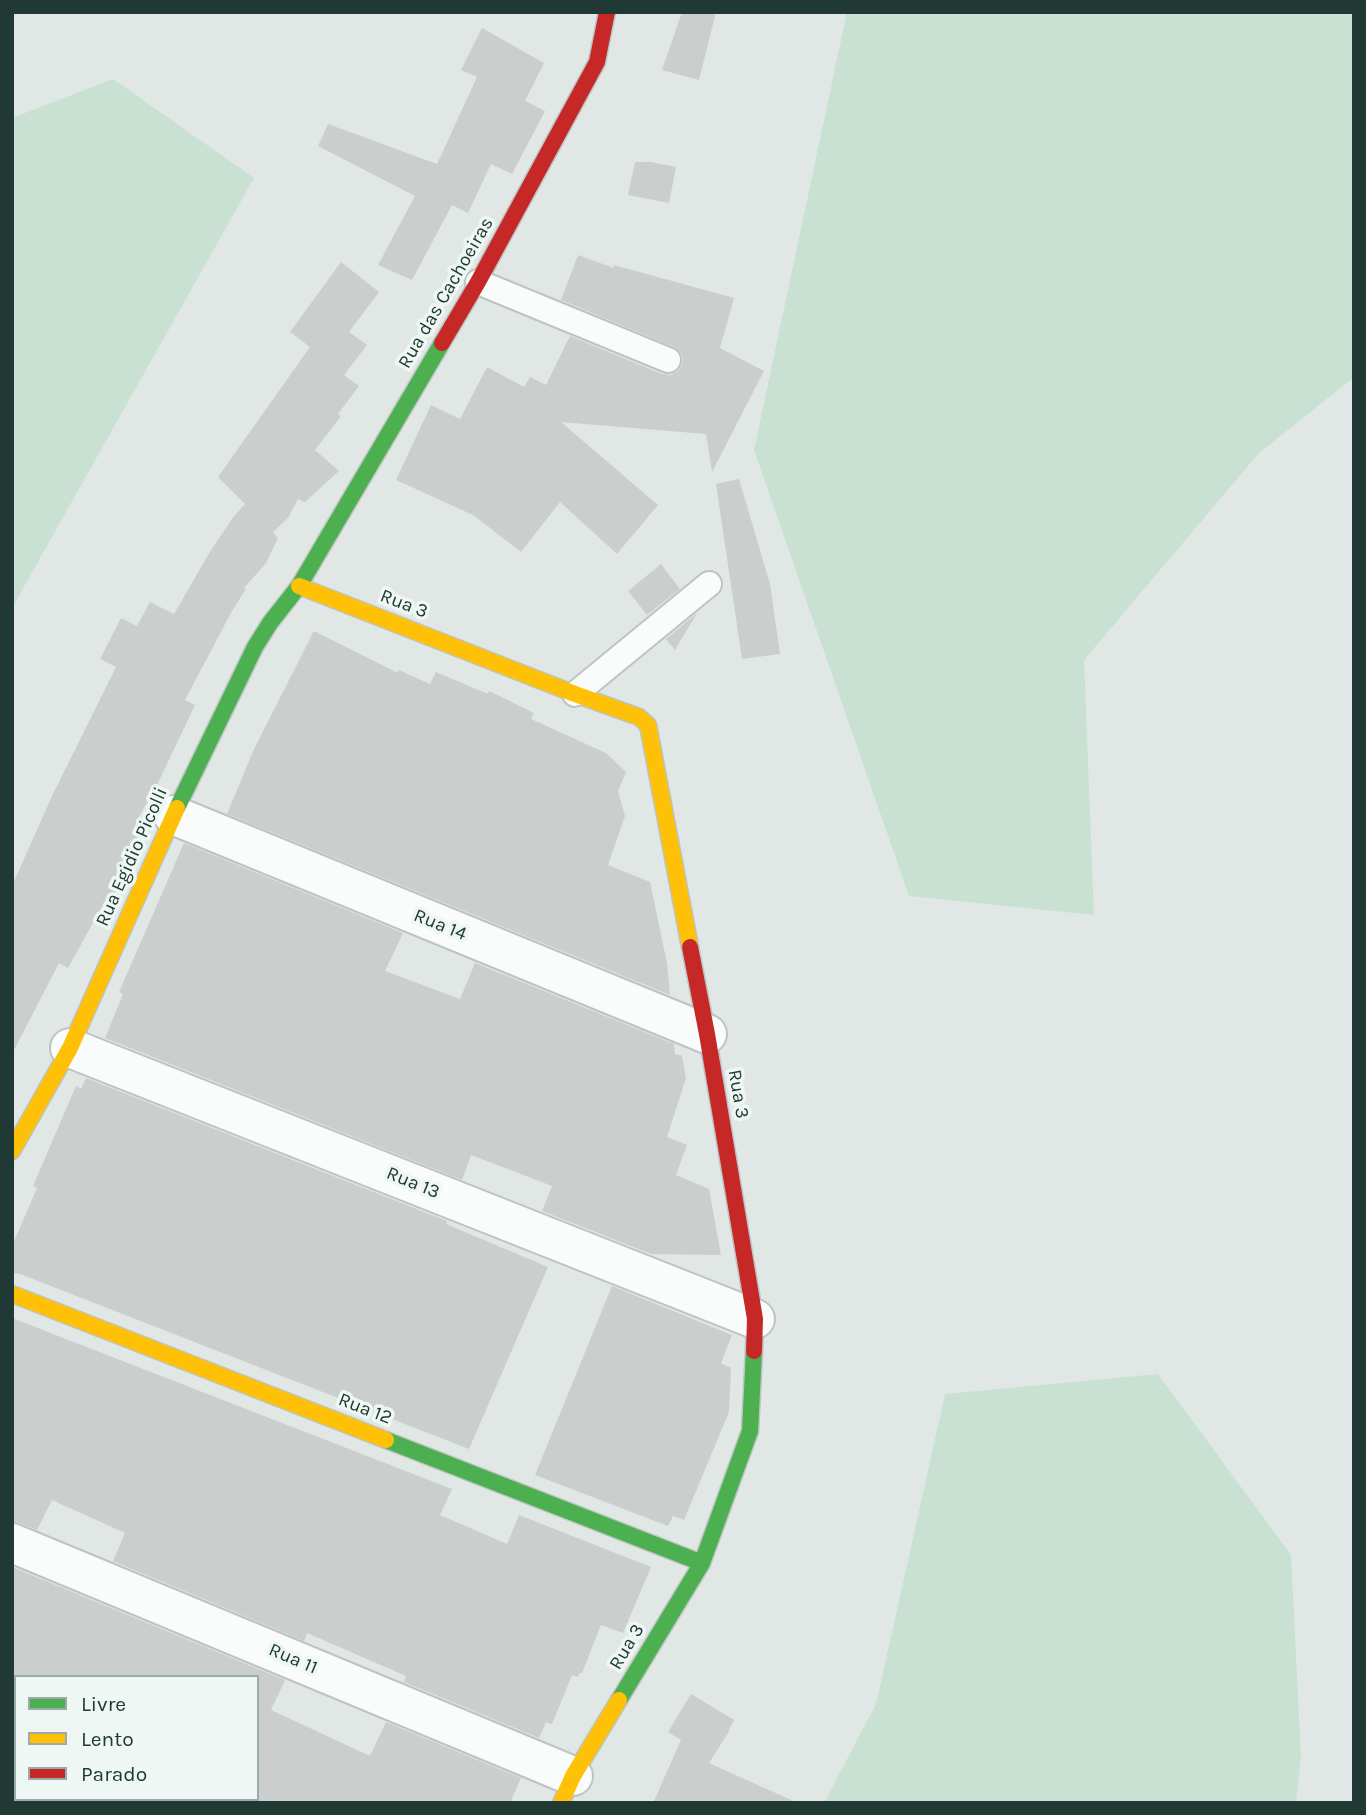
<!DOCTYPE html>
<style>
body{margin:0}
#map{position:relative;width:1366px;height:1815px;overflow:hidden;background:#e1e7e4;font-family:Karla,sans-serif}
canvas{display:block}
.frame{position:absolute;inset:0;border:14px solid #203934;pointer-events:none}
.legend{position:absolute;left:14px;top:1675px;width:245px;height:126px;box-sizing:border-box;background:#eef7f3;border:2px solid #9caba7;margin:0;padding:9px 12px;list-style:none;font-size:21px;color:#203934}
.legend li{display:flex;align-items:center;gap:14px;height:35px}
.legend b{width:35px;border:2px solid #9caba7}
</style>
<div id="map">
<canvas width="1366" height="1815"></canvas>
<div class="frame"></div>
<ul class="legend">
<li><b style="height:9px;background:#4caf50"></b>Livre</li>
<li><b style="height:9px;background:#ffc107"></b>Lento</li>
<li><b style="height:9px;background:#c62828"></b>Parado</li>
</ul>
</div>
<script>
const c = document.querySelector('canvas').getContext('2d');
c.lineJoin = 'round';
function fill(path, color) { c.fillStyle = color; c.fill(path, 'evenodd'); }
const poly = rows => new Path2D(rows.map(r => 'M' + r).join(''));
function trace(path, color, width, dash) { c.strokeStyle = color; c.lineWidth = width; c.lineCap = dash ? 'butt' : 'round'; c.setLineDash(dash || []); c.stroke(path); }
function drawText(font, color, halo, rows, align = 'center') {
  c.font = font + ' Karla,sans-serif'; c.lineWidth = 7; c.setLineDash([]); c.textBaseline = 'middle'; c.strokeStyle = halo; c.fillStyle = color; for (const [text, x, y, turn = 0] of rows) {
    c.save(); c.translate(x, y); c.rotate((+turn || 0) * Math.PI / 180); c.textAlign = isNaN(turn) ? turn : align; if (halo) c.strokeText(text, 0, 0); c.fillText(text, 0, 0); c.restore();
  }
}
const green = poly([
 [847,12,1354,12,1354,377,1259,453,1084,660,1094,915,909,896,754,450],
 [113,79,254,178,12,608,12,118],
 [1158,1374,1291,1555,1301,1756,1296,1803,824,1803,876,1704,945,1394]
]);
const building = poly([
 [682,12,716,12,699,80,662,70],
 [482,28,544,63,525,101,545,111,512,174,491,164,468,213,452,205,412,280,378,265,415,196,318,146,328,124,437,164,477,77,461,70],
 [635,162,651,162,676,167,669,203,628,195],
 [578,255,614,268,614,265,734,298,720,348,764,371,712,472,706,434,561,422,658,505,617,554,560,502,521,552,473,515,396,480,431,405,460,419,487,367,524,387,530,377,546,385,570,336,662,374,671,375,678,371,682,365,683,357,680,352,674,347,561,300],
 [341,262,379,292,349,332,367,345,344,375,359,386,338,414,341,416,315,450,339,471,305,502,298,499,288,518,273,532,278,538,266,563,244,588,246,589,232,611,185,700,195,705,158,783,136,822,144,826,106,913,100,910,68,968,59,963,12,1054,12,886,52,796,116,667,100,659,121,618,137,626,150,602,174,614,211,550,234,516,245,504,218,477,310,347,290,332],
 [739,479,770,584,780,654,742,659,716,484],
 [661,564,680,589,647,615,628,591],
 [697,613,675,650,666,639],
 [314,631,398,673,399,670,430,684,436,672,488,694,489,691,534,713,531,719,606,753,626,772,618,791,625,816,608,865,650,882,667,963,670,995,227,814,254,749],
 [184,843,403,933,385,971,460,999,475,963,674,1044,675,1054,682,1056,686,1078,667,1137,687,1145,676,1175,709,1189,721,1255,651,1254,542,1211,552,1186,471,1155,462,1180,105,1038,123,994,119,992],
 [86,1078,447,1221,446,1224,548,1267,469,1449,20,1274,12,1273,12,1246,37,1188,33,1186,76,1086,81,1089],
 [612,1286,732,1335,721,1363,731,1368,729,1412,684,1520,673,1516,668,1526,535,1475],
 [12,1318,452,1489,440,1515,507,1544,519,1515,651,1567,623,1633,601,1625,582,1673,580,1673,578,1677,572,1675,552,1724,546,1722,539,1738,404,1682,406,1676,307,1633,304,1641,113,1561,125,1533,52,1500,37,1530,20,1523,12,1522],
 [12,1567,285,1680,271,1710,370,1756,386,1722,521,1778,510,1803,257,1803,257,1677,12,1677],
 [691,1694,734,1720,729,1729,730,1730,709,1763,798,1803,653,1803,681,1740,668,1732]
]);
const lane = poly([
 [478,282,668,360],
 [575,694,709,584]
]);
const street = poly([
 [173,815,707,1034],
 [70,1048,755,1319],
 [12,1543,573,1776]
]);
const fast = poly([
 [177,808,255,647,270,623,299,586,442,343],
 [386,1440,702,1563],
 [619,1700,702,1563,750,1431,754,1351]
]);
const slow = poly([
 [299,586,575,694,639,717,648,725,690,947],
 [12,1151,70,1048,177,808],
 [12,1294,386,1440],
 [561,1803,573,1776,619,1700]
]);
const jam = poly([
 [442,343,478,282,597,62,607,12],
 [690,947,707,1034,755,1319,754,1351]
]);
const streetNames = [
 ["Rua das Cachoeiras",446,293,-60],
 ["Rua 3",404,604,21],
 ["Rua Egidio Picolli",132,857,-66],
 ["Rua 14",440,925,22],
 ["Rua 3",738,1094,80],
 ["Rua 13",413,1183,22],
 ["Rua 12",365,1409,21],
 ["Rua 3",627,1647,-59],
 ["Rua 11",293,1659,23]
];
fill(green, '#c9e1d2');
fill(building, '#cacfcd');
trace(lane, '#bec4c1', 28);
trace(street, '#bec4c1', 42);
trace(fast, '#bdc5c2', 19);
trace(slow, '#bdc5c2', 19);
trace(jam, '#bdc5c2', 19);
trace(lane, '#fafbfb', 24);
trace(street, '#fafbfb', 38);
trace(fast, '#4caf50', 16);
trace(slow, '#ffc107', 16);
trace(jam, '#c62828', 16);
drawText('19px', '#203934', '#eef7f3', streetNames);
</script>
